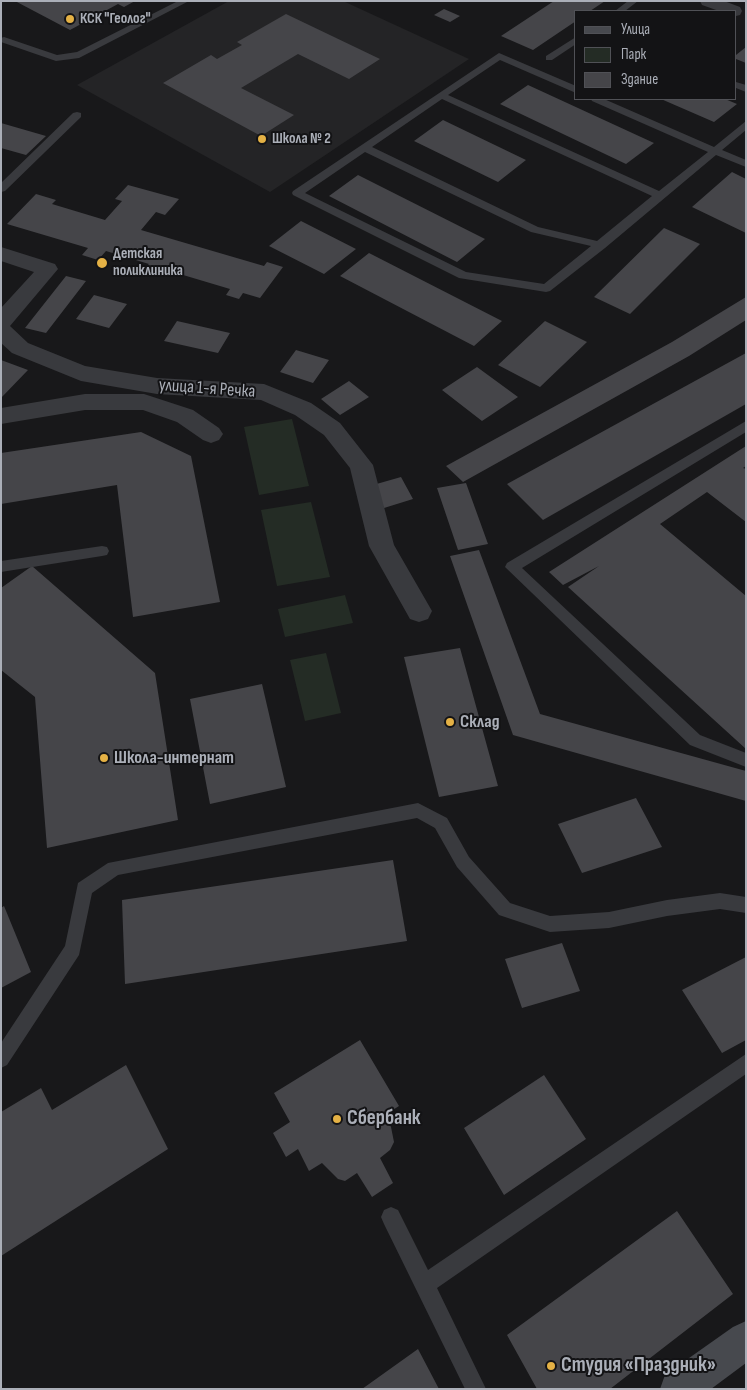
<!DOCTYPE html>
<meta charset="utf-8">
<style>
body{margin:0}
#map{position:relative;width:747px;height:1390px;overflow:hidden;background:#18181a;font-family:"Sofia Sans Condensed",sans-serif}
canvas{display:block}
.frame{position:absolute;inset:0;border:2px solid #abafb8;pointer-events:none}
.legend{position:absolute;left:574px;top:10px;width:162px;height:90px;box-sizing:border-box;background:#131315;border:1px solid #505156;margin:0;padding:6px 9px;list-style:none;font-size:15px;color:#abafb8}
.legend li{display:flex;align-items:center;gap:10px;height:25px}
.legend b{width:25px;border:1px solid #505156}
</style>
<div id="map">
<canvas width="747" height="1390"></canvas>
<div class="frame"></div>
<ul class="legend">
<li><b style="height:6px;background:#47494e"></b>Улица</li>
<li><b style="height:14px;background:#242c25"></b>Парк</li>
<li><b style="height:14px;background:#454549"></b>Здание</li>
</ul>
</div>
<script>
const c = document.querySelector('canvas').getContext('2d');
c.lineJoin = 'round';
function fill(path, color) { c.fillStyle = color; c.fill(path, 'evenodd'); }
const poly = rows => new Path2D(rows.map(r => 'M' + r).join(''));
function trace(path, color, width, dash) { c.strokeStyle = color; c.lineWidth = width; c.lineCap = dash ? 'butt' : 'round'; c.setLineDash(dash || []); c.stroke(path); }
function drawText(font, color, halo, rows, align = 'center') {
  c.font = font + ' "Sofia Sans Condensed",sans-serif'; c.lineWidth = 4; c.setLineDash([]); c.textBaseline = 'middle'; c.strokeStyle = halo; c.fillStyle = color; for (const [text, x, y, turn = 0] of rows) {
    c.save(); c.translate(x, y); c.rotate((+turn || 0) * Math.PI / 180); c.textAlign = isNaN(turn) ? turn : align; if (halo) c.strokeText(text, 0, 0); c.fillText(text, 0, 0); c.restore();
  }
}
const built = poly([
 [229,1,343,1,469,59,270,192,77,85]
]);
const green = poly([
 [292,419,309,486,259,495,244,427],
 [311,502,330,577,277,586,261,510],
 [345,595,353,623,285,637,278,609],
 [326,653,341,713,305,721,290,660]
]);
const building = poly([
 [15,1,135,1,124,7,118,4,70,30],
 [554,1,605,1,590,11,576,11,576,21,533,50,501,36],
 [444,9,460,16,450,22,434,15],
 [286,14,380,59,349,79,298,54,241,88,294,115,261,136,163,83,211,55,217,59,242,45,237,42],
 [746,47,746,63,736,59,736,55],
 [528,85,654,143,626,164,500,104],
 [661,99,725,99,737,104,714,122],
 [443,120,526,160,498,182,414,141],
 [1,123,46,136,26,155,1,148],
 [732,172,746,179,746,233,692,207],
 [358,175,485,239,457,262,329,196],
 [128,185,179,199,165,215,156,212,141,230,264,266,267,262,283,267,260,298,243,293,239,299,226,295,230,289,163,269,159,274,143,269,149,264,106,251,98,260,82,255,88,248,7,224,36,194,56,200,52,204,105,220,122,201,115,199],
 [301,221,356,249,324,274,269,246],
 [664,228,700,244,630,314,594,297],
 [369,253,502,321,474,346,340,276],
 [66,276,86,281,46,333,25,328],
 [94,295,127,304,109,328,76,319],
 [746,297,746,320,689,356,463,482,446,466,672,342],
 [177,321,230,333,218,353,164,341],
 [545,321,587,342,540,387,498,365],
 [296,350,329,360,313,383,280,372],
 [746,353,746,404,543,520,507,484],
 [1,360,28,370,1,398],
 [477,367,518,397,482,421,442,390],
 [349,381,369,397,340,415,321,399],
 [141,432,191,456,220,602,133,617,117,485,1,504,1,453],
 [746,446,746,466,743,468,746,469,746,522,707,492,660,524,746,596,746,749,568,587,599,566,563,585,549,572],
 [401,477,413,499,384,508,373,485],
 [466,483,488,544,458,550,437,488],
 [479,550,540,714,746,771,746,801,513,735,450,556],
 [32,566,155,673,178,820,47,848,35,697,1,670,1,588],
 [460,648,498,786,439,797,404,657],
 [262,684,286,787,210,804,190,699],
 [636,798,662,847,582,873,558,824],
 [393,860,407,941,125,984,122,900],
 [4,906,31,972,1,988,1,908],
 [562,943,580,991,522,1008,505,959],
 [746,957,746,1040,722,1053,682,990],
 [360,1040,399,1106,385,1115,391,1127,394,1142,390,1150,380,1158,393,1183,372,1197,357,1173,345,1181,338,1179,322,1163,309,1171,298,1149,286,1157,273,1133,290,1122,274,1093],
 [126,1065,168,1149,1,1256,1,1112,41,1088,52,1110],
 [544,1075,586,1139,504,1195,464,1128],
 [677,1211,733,1294,610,1389,537,1389,507,1335],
 [418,1349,439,1389,362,1389]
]);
const lane = poly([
 [178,1,189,1,79,58,56,61,1,42,1,38,4,37,57,55,77,52,178,1],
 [628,1,638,1,625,11,615,11,628,1],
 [576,37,576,44,552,60,546,60,546,56,576,37],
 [499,53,576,86,576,93,500,60,448,95,659,191,708,152,592,101,591,99,604,99,714,147,746,121,746,130,722,150,746,160,746,167,716,155,605,248,550,291,546,292,459,278,293,195,292,193,293,191,499,53],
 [442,99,652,196,597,241,538,227,372,147,442,99],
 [365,152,531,232,591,246,544,284,466,272,305,193,365,152],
 [736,82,746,85,746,92,736,88,736,82],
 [77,112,81,113,81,117,5,191,1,192,1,183,73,113,77,112],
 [746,421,746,432,522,568,700,735,746,753,746,767,690,745,505,567,507,563,746,421],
 [102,546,107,547,109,551,107,555,102,556,1,572,1,561,102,546],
 [418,803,447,818,469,857,510,903,550,916,609,912,667,900,720,893,746,897,746,913,720,909,667,916,609,928,550,932,499,915,457,867,435,828,417,818,118,875,92,893,79,955,7,1065,1,1068,1,1043,65,946,78,883,108,863,418,803],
 [746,1054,746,1074,437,1288,486,1389,465,1389,384,1224,381,1217,384,1210,391,1207,398,1210,428,1270,746,1054]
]);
const street = poly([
 [700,1,724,1,740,7,742,11,740,15,736,16,736,11,719,11,702,5,700,1],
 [1,247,55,264,58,269,10,326,28,343,85,366,157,378,264,384,311,403,340,423,373,465,394,545,432,611,428,619,419,622,410,619,369,546,350,468,324,435,295,415,261,400,157,394,81,381,12,353,1,343,1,308,34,272,1,261,1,247],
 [85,394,144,394,193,410,219,428,223,434,219,440,211,443,203,440,177,422,143,410,85,410,1,424,1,408,85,394]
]);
const secondary = poly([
 [746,1321,746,1363,711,1389,660,1389,665,1375,733,1327,746,1321]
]);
const markers = [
 [70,19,5,"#e4b145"],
 [262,139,5,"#e4b145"],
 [102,263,6,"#e4b145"],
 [450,722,5,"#e4b145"],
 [104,758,5,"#e4b145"],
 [337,1119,5,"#e4b145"],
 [551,1366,5,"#e4b145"]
];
const farPoinames = [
 ["КСК \"Геолог\"",80,19],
 ["Школа № 2",272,139],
 ["Детская",113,254],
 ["поликлиника",113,271]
];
const streetNames = [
 ["улица 1-я Речка",207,389,4]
];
const poiNames = [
 ["Склад",460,722],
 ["Школа-интернат",114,758]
];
const nearPoinames = [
 ["Сбербанк",347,1119],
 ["Студия «Праздник»",561,1366]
];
fill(built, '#242426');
fill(green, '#242c25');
fill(building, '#454549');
fill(lane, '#393a3e');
fill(street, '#393a3e');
fill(secondary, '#47494e');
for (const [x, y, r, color] of markers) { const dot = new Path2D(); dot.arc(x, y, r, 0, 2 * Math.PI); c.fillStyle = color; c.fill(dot); trace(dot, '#131315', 2); }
drawText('bold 15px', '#abafb8', '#131315', farPoinames, 'left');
drawText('18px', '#abafb8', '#131315', streetNames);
drawText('bold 18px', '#abafb8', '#131315', poiNames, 'left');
drawText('bold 21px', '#abafb8', '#131315', nearPoinames, 'left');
</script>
